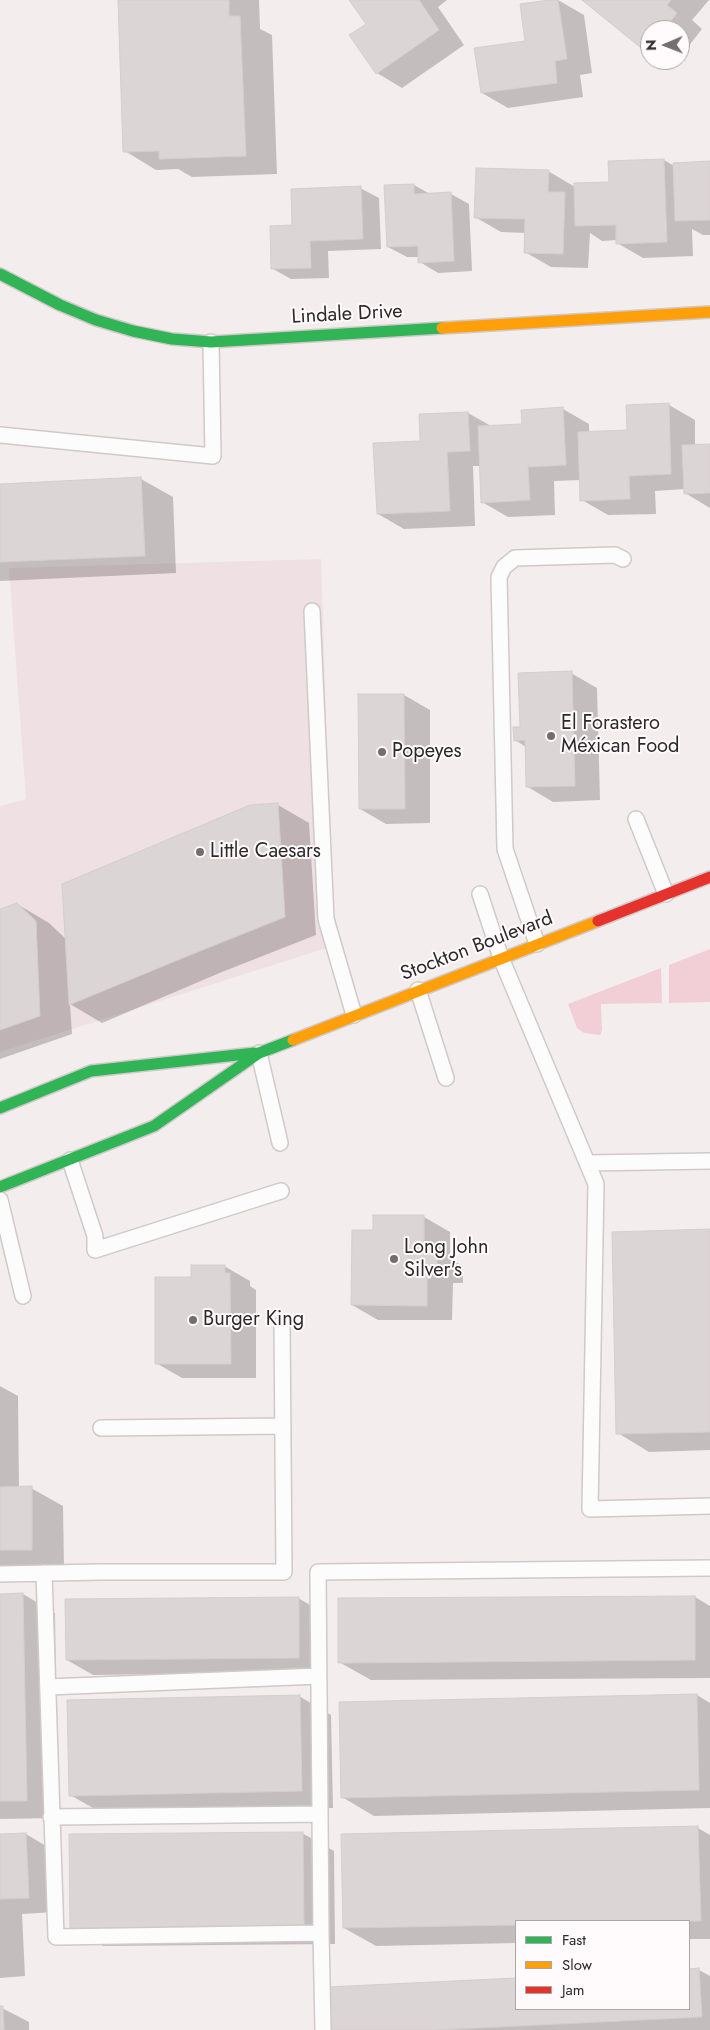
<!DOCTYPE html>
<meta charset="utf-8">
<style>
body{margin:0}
#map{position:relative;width:710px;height:2030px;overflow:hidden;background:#f4edee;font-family:Jost,sans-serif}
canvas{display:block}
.legend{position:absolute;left:515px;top:1920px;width:175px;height:90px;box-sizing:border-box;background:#fffafb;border:1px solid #aba6a7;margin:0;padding:6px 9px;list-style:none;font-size:15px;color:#2d292a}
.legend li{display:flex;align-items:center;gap:10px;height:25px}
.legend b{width:25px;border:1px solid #aba6a7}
.north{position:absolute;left:640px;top:20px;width:50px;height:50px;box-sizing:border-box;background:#fffafb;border:1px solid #aba6a7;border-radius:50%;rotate:269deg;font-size:14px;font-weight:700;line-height:20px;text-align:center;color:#2d292a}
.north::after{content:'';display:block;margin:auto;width:18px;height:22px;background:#736e6f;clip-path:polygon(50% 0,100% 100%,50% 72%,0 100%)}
</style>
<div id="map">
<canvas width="710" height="2030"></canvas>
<ul class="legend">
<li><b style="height:6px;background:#30b455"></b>Fast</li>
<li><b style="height:6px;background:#ff9f0a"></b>Slow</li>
<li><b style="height:6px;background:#e5322d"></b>Jam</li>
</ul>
<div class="north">N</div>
</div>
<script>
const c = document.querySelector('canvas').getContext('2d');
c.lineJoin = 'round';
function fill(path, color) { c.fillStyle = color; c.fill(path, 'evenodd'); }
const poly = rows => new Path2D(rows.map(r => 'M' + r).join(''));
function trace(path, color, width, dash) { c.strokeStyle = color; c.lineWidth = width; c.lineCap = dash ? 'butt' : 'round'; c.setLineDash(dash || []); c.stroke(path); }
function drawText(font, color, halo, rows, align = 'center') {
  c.font = font + ' Jost,sans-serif'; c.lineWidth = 4; c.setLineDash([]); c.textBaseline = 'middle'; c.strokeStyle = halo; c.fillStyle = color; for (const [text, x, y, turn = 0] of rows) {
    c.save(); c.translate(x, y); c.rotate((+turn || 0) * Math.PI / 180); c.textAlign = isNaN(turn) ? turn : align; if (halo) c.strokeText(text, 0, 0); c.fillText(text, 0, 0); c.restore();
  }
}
const built = poly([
 [321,559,333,946,0,1052,0,806,26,799,9,568]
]);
const green = poly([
 [710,949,710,1002,669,1003,669,965],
 [661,968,662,1003,601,1004,602,1030,600,1035,584,1033,577,1028,568,1004]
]);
const shadow = poly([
 [119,0,259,0,260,29,272,35,277,174,192,177,178,169,156,170,125,151],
 [351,0,447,0,438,7,464,45,402,88,377,73,368,24],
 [558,0,584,15,592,73,580,75,583,97,508,108,482,93,526,42,521,5],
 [584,0,709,0,692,20,702,29,680,57,680,30,650,30,650,52],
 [664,60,677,60,673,65],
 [664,160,674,166,710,162,710,235,703,235,692,229,693,256,643,258,617,243,617,240,602,241,590,233,588,268,551,267,525,252,526,233,501,232,475,217,548,171,575,187,610,183],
 [414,185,430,194,451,194,469,204,472,271,438,273,420,262,419,257,407,257,388,247],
 [360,188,379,198,381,249,328,251,329,278,291,279,273,269],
 [669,405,695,420,695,446,710,446,710,508,685,493,685,489,655,491,656,514,608,515,582,500,581,480,554,481,555,515,508,517,482,502,481,466,473,466,475,526,404,529,378,514,422,442,468,413,491,426,523,425,563,409,589,424,589,433,628,431],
 [141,479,173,497,176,573,0,581,0,485],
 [571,673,597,688,600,800,553,802,528,787,526,747,515,740,521,728],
 [404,695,430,710,430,823,386,824,360,809],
 [278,805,309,823,316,935,222,972,102,1023,70,1004,72,1034,0,1059,0,910,17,904,49,923,67,940],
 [374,1216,424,1217,450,1232,450,1259,463,1266,463,1283,453,1283,452,1320,378,1320,352,1305,374,1232],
 [710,1230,710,1450,649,1452,618,1433],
 [224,1266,250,1281,250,1286,256,1290,256,1378,182,1378,156,1363,192,1278],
 [0,1386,18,1396,19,1488,31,1488,63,1506,64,1567,0,1568],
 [23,1594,55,1613,58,1818,0,1819,0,1595],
 [695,1597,710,1606,710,1678,371,1680,339,1662,339,1600],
 [298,1598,324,1613,325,1672,93,1675,67,1660],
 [697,1695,710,1703,710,1808,374,1816,342,1797],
 [299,1696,331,1715,333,1808,102,1813,70,1795],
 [698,1828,710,1835,710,1939,689,1939,689,1921,516,1921,516,1943,376,1946,344,1928],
 [302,1833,334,1851,335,1944,103,1946,71,1928],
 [26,1834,51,1849,55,1912,22,1914,25,1976,0,1978,0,1836],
 [689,1970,699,1970,710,1976,710,2030,331,2030,329,1988,516,1979,516,2009,689,2009],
 [0,2007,29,2022,29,2030,0,2030]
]);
const building = poly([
 [118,0,229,0,229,16,240,16,246,156,159,159,159,151,123,152,118,0],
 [349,0,419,0,439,30,376,74,349,35,366,24,349,0],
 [549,0,558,0,567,59,555,61,557,83,481,93,474,48,525,41,520,4,549,0],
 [582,0,671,0,667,5,677,13,664,30,650,30,650,47,646,52,582,0],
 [664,159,667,242,616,244,616,225,575,226,574,183,609,182,608,161,664,159],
 [710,161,710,220,675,221,673,163,710,161],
 [476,168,549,170,548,192,565,192,563,254,524,253,525,219,474,218,476,168],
 [414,184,414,194,451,192,454,261,418,263,418,246,387,247,384,185,414,184],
 [361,186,363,239,310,241,311,268,271,269,270,226,292,225,291,189,361,186],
 [669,403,671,474,629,476,630,499,580,501,578,432,627,430,626,405,669,403],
 [563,407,566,465,528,467,530,500,481,503,478,426,522,424,521,410,563,407],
 [468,412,470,451,447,452,450,511,377,514,373,443,420,441,419,414,468,412],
 [710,444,710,493,684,494,682,445,710,444],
 [141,477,145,556,0,562,0,484,141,477],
 [572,671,575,786,526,787,525,740,514,741,513,727,520,727,518,673,572,671],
 [358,694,404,694,405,809,359,809,358,694],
 [278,803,285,917,190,955,69,1005,62,884,250,805,278,803],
 [17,903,36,921,40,1016,0,1030,0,909,17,903],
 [373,1215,424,1215,424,1250,437,1250,437,1269,427,1269,427,1306,351,1305,352,1230,373,1230,373,1215],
 [710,1229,710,1432,616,1434,612,1232,710,1229],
 [191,1265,225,1265,225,1273,230,1273,231,1364,155,1364,155,1277,191,1277,191,1265],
 [32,1486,32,1550,0,1550,0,1487,32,1486],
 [23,1593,27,1801,0,1801,0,1594,23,1593],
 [695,1596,695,1660,338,1663,338,1598,695,1596],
 [299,1597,299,1658,66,1660,65,1599,299,1597],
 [697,1694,699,1790,341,1798,339,1702,697,1694],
 [300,1695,302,1791,69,1796,67,1700,300,1695],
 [698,1826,701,1921,516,1921,516,1925,343,1928,341,1834,698,1826],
 [303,1832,304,1927,70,1929,69,1834,303,1832],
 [26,1833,29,1898,0,1899,0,1834,26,1833],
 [699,1968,702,2017,436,2030,330,2030,327,1987,516,1978,516,2009,689,2009,689,1969,699,1968],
 [0,2006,3,2006,4,2030,0,2030,0,2006]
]);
const lane = poly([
 [0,435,213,456,211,342],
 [312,611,326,919,354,1015],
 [636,819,666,894],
 [480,894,501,958,596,1184,590,1509,710,1506],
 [537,944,505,849,499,577,504,567,515,558,615,555,623,559],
 [418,990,446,1078],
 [259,1053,280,1143],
 [70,1160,95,1236,95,1250,281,1191],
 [587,1163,710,1161],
 [0,1200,23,1296],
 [101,1428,283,1426],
 [44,1573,56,1937,321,1933,318,1572,710,1568],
 [0,1574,101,1572,284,1572,282,1324],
 [48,1687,319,1676],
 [51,1817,320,1814],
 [321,1933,323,2030]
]);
const fast = poly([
 [0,274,60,305,96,320,133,331,172,339,211,342,442,328],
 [0,1108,91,1071,255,1053],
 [0,1187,154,1126,259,1053,293,1040]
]);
const slow = poly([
 [442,328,710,312],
 [293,1040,598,921]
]);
const jam = poly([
 [598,921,710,877]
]);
const markers = [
 [551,736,5,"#736e6f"],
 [382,752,5,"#736e6f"],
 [200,852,5,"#736e6f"],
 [394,1259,5,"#736e6f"],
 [193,1320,5,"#736e6f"]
];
const streetNames = [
 ["Lindale Drive",347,315,-3],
 ["Stockton Boulevard",477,947,-21]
];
const poiNames = [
 ["El Forastero",561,724],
 ["Méxican Food",561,747],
 ["Popeyes",392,752],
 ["Little Caesars",210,852],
 ["Long John",404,1248],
 ["Silver's",404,1271],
 ["Burger King",203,1320]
];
fill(built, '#efe0e4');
fill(green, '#f2ced7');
fill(shadow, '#0003');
fill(building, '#dbd5d6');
trace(building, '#d3cecf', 1);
trace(lane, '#cfc9ca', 18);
trace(fast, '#cfc9ca', 14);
trace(slow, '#cfc9ca', 14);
trace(jam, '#cfc9ca', 14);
trace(lane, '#fdfcfc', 15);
trace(fast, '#30b455', 11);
trace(slow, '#ff9f0a', 11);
trace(jam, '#e5322d', 11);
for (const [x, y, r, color] of markers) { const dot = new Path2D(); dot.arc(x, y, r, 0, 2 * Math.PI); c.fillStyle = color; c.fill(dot); trace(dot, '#fffafb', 2); }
drawText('20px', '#2d292a', '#fffafb', streetNames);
drawText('20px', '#2d292a', '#fffafb', poiNames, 'left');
</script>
